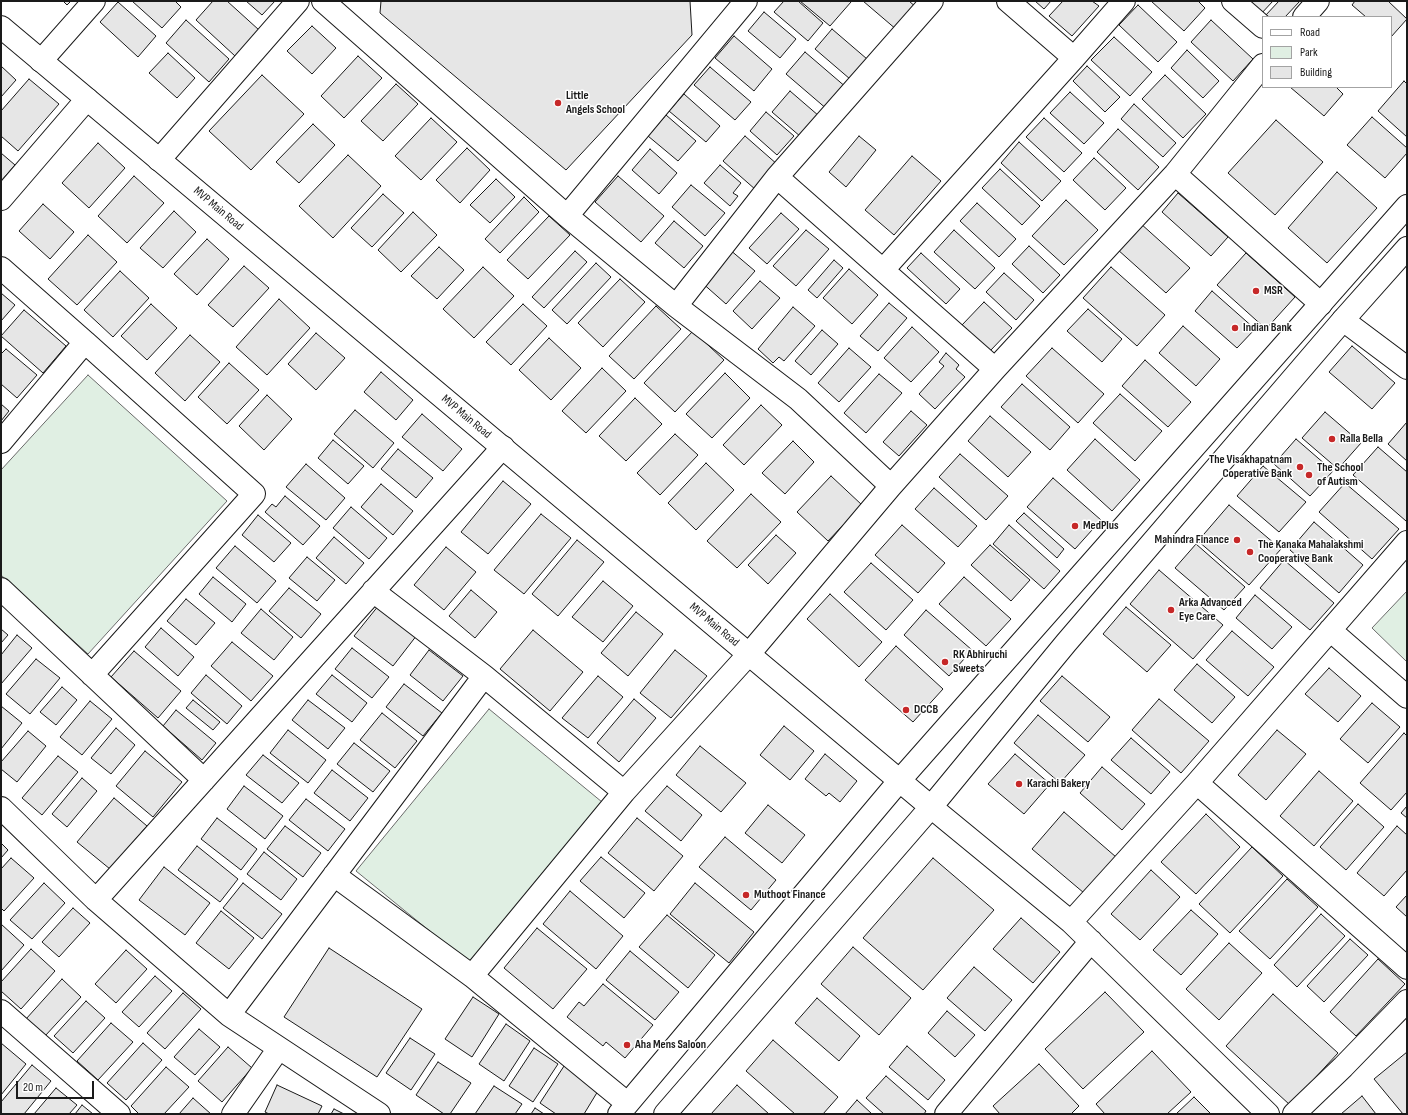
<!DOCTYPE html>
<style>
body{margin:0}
#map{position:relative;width:1408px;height:1115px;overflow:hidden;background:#fff;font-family:"Sofia Sans Condensed",sans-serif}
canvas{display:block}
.frame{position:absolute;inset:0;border:2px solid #1a1a1a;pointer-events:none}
.legend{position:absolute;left:1262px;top:16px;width:130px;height:72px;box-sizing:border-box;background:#fff;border:1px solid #a3a3a3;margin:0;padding:5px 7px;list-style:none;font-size:12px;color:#1a1a1a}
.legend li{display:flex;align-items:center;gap:8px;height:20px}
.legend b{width:20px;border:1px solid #a3a3a3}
.scale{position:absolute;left:16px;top:1081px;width:78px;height:18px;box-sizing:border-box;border:2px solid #1a1a1a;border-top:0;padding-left:5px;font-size:12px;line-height:14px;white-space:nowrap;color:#1a1a1a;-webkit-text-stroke:3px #fff;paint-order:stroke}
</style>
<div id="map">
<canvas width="1408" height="1115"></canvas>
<div class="frame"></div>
<ul class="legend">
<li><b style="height:5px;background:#fff"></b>Road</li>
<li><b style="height:11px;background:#e0efe3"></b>Park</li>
<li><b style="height:11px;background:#e6e6e6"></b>Building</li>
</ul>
<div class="scale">20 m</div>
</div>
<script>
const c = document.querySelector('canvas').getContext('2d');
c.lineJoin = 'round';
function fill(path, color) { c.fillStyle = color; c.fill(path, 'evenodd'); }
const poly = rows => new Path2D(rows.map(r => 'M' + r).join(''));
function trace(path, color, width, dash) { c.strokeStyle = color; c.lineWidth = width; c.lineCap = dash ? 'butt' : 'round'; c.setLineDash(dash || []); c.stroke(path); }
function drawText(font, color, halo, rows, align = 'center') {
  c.font = font + ' "Sofia Sans Condensed",sans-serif'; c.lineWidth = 3; c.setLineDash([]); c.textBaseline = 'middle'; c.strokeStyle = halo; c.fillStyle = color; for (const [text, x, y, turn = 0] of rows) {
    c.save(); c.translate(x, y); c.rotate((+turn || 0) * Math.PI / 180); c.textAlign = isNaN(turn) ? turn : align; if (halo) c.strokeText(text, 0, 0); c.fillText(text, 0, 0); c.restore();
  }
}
const green = poly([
 [88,375,227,501,88,654,1,575,1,470,88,375],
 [1407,591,1407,662,1372,628,1407,591],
 [489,709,602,802,469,963,356,871,489,709]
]);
const building = poly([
 [63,1,71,1,67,5,63,1],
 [132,1,175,1,181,7,162,28,132,1],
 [213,1,227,1,259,30,235,56,196,20,213,1],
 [246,1,275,1,262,15,246,1],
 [381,1,690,1,692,35,566,170,380,13,381,1],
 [784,1,798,1,823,23,808,41,774,12,784,1],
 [800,1,850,1,851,2,830,26,800,1],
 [863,1,909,1,917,8,897,30,863,1],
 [1035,1,1051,1,1044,9,1035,1],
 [1063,1,1092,1,1099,6,1072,36,1049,16,1063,1],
 [1151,1,1198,1,1205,8,1184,31,1151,1],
 [1245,1,1273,1,1260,15,1245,1],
 [1279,1,1300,1,1285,17,1266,17,1265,16,1279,1],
 [1355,1,1388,1,1407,19,1391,37,1391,17,1366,17,1352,5,1355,1],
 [118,2,156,36,138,57,100,22,118,2],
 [1138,5,1177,42,1158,62,1119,25,1138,5],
 [764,12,796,39,780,58,748,31,764,12],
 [186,20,229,59,209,82,166,43,186,20],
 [1211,20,1253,59,1233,81,1191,42,1211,20],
 [312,26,336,48,312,74,287,51,312,26],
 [832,29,867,59,850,79,815,49,832,29],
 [734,36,772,69,754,91,715,58,734,36],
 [1114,37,1152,72,1130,96,1091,60,1114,37],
 [1187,50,1219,81,1203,98,1171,68,1187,50],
 [805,52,847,88,828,110,786,74,805,52],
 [168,53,195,78,177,98,149,73,168,53],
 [358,56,382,78,344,118,321,96,358,56],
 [1,66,16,80,1,97,1,66],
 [1087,66,1120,97,1105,112,1073,81,1087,66],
 [710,67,751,102,735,120,694,85,710,67],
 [262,75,304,114,251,170,209,131,262,75],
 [1165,75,1206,114,1183,138,1142,99,1165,75],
 [29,79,59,104,18,151,1,136,1,111,29,79],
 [1404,81,1407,84,1407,137,1378,111,1404,81],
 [396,84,418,104,383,141,361,121,396,84],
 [1290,87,1336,87,1343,94,1324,116,1290,87],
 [790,91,819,116,801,137,772,112,790,91],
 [1070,92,1104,123,1084,144,1050,113,1070,92],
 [684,94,720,126,706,142,669,111,684,94],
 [1134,104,1176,143,1163,157,1121,119,1134,104],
 [766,112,794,136,777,155,750,131,766,112],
 [666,115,696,141,678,161,648,136,666,115],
 [1372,117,1407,148,1407,153,1385,178,1347,145,1372,117],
 [431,118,457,142,421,180,395,156,431,118],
 [1044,118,1082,153,1064,172,1026,137,1044,118],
 [1276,120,1323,162,1275,215,1228,173,1276,120],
 [313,124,335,145,299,183,276,162,313,124],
 [1118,129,1159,167,1138,190,1097,152,1118,129],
 [745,136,778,165,756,190,723,161,745,136],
 [859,136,876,150,846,187,829,172,859,136],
 [1019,142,1061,181,1042,201,1001,163,1019,142],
 [98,143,125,168,89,208,62,183,98,143],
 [467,148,490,170,460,203,436,180,467,148],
 [650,149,677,173,659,194,632,170,650,149],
 [1,153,15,165,1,181,1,153],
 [348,155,381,186,333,238,299,206,348,155],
 [912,156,941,181,894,235,865,210,912,156],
 [1094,158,1126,188,1105,210,1073,180,1094,158],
 [720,165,741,183,733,193,738,196,730,206,704,183,720,165],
 [1000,169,1040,206,1022,225,982,188,1000,169],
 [1337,172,1377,208,1327,263,1288,228,1337,172],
 [134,176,164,203,127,243,98,216,134,176],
 [618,176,664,216,641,242,595,202,618,176],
 [496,179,515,197,490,223,470,205,496,179],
 [691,185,725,213,705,236,672,207,691,185],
 [1178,193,1228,237,1211,256,1162,212,1178,193],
 [383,194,404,213,372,247,351,228,383,194],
 [524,197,539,212,500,253,485,239,524,197],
 [1066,200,1098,230,1064,265,1032,236,1066,200],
 [977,203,1016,239,999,257,960,221,977,203],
 [43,204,74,232,50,259,19,231,43,204],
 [174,211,196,232,163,268,140,248,174,211],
 [413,212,437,235,401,272,378,250,413,212],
 [781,213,799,229,767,264,749,248,781,213],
 [549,216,570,235,528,279,507,260,549,216],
 [674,221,703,246,684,268,655,243,674,221],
 [1140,223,1190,268,1166,293,1117,249,1140,223],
 [806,230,829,249,796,286,773,266,806,230],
 [954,230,995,268,975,289,934,252,954,230],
 [88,235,117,262,77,305,48,279,88,235],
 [207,239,229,259,197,295,174,274,207,239],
 [1029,246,1060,275,1043,293,1012,264,1029,246],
 [439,247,464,270,437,299,411,276,439,247],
 [729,249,755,271,726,304,700,281,729,249],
 [575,251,587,262,544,308,532,297,575,251],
 [921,253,960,289,946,304,907,268,921,253],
 [1246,253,1295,297,1266,329,1217,285,1246,253],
 [834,260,843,268,817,298,808,290,834,260],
 [596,263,611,277,567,324,552,310,596,263],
 [244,266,269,288,233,327,208,305,244,266],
 [483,267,514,296,474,338,443,309,483,267],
 [1111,267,1165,315,1137,346,1083,298,1111,267],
 [849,269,878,295,852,324,823,298,849,269],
 [120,271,149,298,113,337,84,310,120,271],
 [1004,273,1034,300,1016,320,986,292,1004,273],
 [620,279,645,302,603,347,578,323,620,279],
 [760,281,780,298,752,329,733,311,760,281],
 [1212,291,1255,329,1237,348,1195,311,1212,291],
 [1,293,15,305,1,321,1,293],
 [279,299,310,328,267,375,236,347,279,299],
 [984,302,1012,328,990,351,962,325,984,302],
 [889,303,907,318,878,351,860,336,889,303],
 [151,304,177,328,147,360,121,336,151,304],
 [523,304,547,326,511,365,486,342,523,304],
 [656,306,681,329,634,379,609,356,656,306],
 [793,307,815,326,784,361,779,357,773,363,758,349,793,307],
 [1088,309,1122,339,1102,362,1067,331,1088,309],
 [24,310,66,346,43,373,1,336,24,310],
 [1183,326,1220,359,1196,386,1159,353,1183,326],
 [912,327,939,352,911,382,884,358,912,327],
 [822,330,838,344,811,375,795,361,822,330],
 [693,331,724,360,675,412,644,383,693,331],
 [316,333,345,358,316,390,288,364,316,333],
 [190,335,220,362,185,401,155,373,190,335],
 [549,338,581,368,551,400,519,370,549,338],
 [1352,346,1395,383,1372,409,1329,372,1352,346],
 [849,348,871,367,839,402,818,383,849,348],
 [1052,348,1104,394,1078,423,1026,376,1052,348],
 [6,349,37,375,17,398,1,384,1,354,6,349],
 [946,353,959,365,956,369,965,377,935,409,919,394,944,366,939,362,946,353],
 [1145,360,1191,402,1168,427,1122,386,1145,360],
 [229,363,259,390,227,424,198,397,229,363],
 [602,368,626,391,586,433,562,411,602,368],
 [381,372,413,400,396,420,364,392,381,372],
 [725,373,750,398,712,438,686,414,725,373],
 [879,374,902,393,866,433,844,413,879,374],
 [1022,384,1070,427,1050,450,1001,407,1022,384],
 [1120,394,1162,431,1135,461,1093,423,1120,394],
 [267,395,292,419,264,450,239,426,267,395],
 [635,398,662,424,626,461,599,436,635,398],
 [1,404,9,411,1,421,1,404],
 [761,405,782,425,744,465,723,445,761,405],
 [355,410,394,443,373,468,334,434,355,410],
 [911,411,927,425,899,456,883,442,911,411],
 [1325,412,1361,443,1338,469,1302,438,1325,412],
 [422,414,462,449,443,471,402,437,422,414],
 [990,416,1031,452,1008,477,968,441,990,416],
 [1407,422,1407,461,1388,444,1407,422],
 [675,434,698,455,660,495,637,473,675,434],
 [1095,439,1140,480,1112,511,1067,470,1095,439],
 [1296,439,1333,471,1310,496,1274,464,1296,439],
 [333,440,364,466,348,484,318,458,333,440],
 [793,441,814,462,785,494,762,473,793,441],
 [1378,447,1407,472,1407,519,1406,521,1353,475,1378,447],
 [398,449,433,478,416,498,381,469,398,449],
 [960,454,1008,496,986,520,939,477,960,454],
 [706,463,734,490,696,530,668,503,706,463],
 [306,464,345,498,326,520,286,487,306,464],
 [1263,466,1306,502,1279,532,1237,496,1263,466],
 [831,476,862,505,828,541,797,512,831,476],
 [1053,478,1101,520,1075,549,1027,507,1053,478],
 [503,481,531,504,488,554,461,532,503,481],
 [1345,483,1399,529,1372,559,1319,512,1345,483],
 [381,484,413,511,393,535,361,507,381,484],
 [934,488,977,526,958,547,915,509,934,488],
 [751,494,781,522,737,568,707,541,751,494],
 [285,496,320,526,303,545,265,512,272,504,276,507,285,496],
 [1229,505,1281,549,1249,585,1198,541,1229,505],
 [351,507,387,538,369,559,333,528,351,507],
 [1024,513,1064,549,1057,558,1016,521,1024,513],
 [541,514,571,538,524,594,494,570,541,514],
 [258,515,291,543,274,562,242,535,258,515],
 [1314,522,1363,565,1339,593,1290,550,1314,522],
 [902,525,945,563,918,593,875,555,902,525],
 [1009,525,1060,571,1044,589,993,544,1009,525],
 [776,535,796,553,768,584,748,565,776,535],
 [334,537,364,563,346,584,316,558,334,537],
 [577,540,604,562,558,616,532,594,577,540],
 [1196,544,1245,587,1224,610,1175,568,1196,544],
 [990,545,1030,580,1011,601,971,565,990,545],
 [235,546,276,581,257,603,216,568,235,546],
 [446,547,476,572,444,610,414,585,446,547],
 [307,557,335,580,317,601,289,578,307,557],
 [1284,560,1334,603,1310,630,1260,588,1284,560],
 [871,563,913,600,886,630,844,592,871,563],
 [1159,570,1223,625,1193,659,1130,604,1159,570],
 [213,577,246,604,232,622,199,594,213,577],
 [964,577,1011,619,986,646,939,604,964,577],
 [603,581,633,606,603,642,572,617,603,581],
 [289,588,321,614,301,638,269,611,289,588],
 [471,590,497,612,475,638,449,616,471,590],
 [830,594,882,642,859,667,807,619,830,594],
 [1255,595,1292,627,1272,649,1236,618,1255,595],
 [186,599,215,623,196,645,167,621,186,599],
 [379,605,417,635,393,666,354,636,379,605],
 [1126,607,1171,645,1147,672,1103,634,1126,607],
 [261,609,293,637,274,660,241,633,261,609],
 [926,610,972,650,949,676,904,635,926,610],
 [636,612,663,634,628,676,601,653,636,612],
 [161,628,194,657,178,676,145,647,161,628],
 [1,629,8,635,1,643,1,629],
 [533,630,583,672,550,711,500,669,533,630],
 [1232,631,1274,667,1248,696,1206,660,1232,631],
 [17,635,32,648,1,684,1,655,17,635],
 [232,642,273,676,251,701,211,666,232,642],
 [896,646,943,689,913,722,865,680,896,646],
 [352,648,389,677,372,698,335,669,352,648],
 [429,650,463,676,443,701,410,675,429,650],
 [675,650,707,676,671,718,640,693,675,650],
 [134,651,181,691,158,718,111,677,134,651],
 [36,659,60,678,30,714,6,694,36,659],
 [1197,664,1235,697,1212,723,1174,690,1197,664],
 [1329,668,1361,696,1338,722,1305,694,1329,668],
 [206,675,242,706,227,724,191,693,206,675],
 [332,675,367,703,352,722,316,694,332,675],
 [598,676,623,697,588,738,562,718,598,676],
 [1062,676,1110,717,1088,742,1040,701,1062,676],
 [404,684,442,713,423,736,386,707,404,684],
 [62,687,77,700,56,725,40,712,62,687],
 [634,699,656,718,619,762,597,743,634,699],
 [1159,699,1209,741,1181,773,1132,730,1159,699],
 [193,700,220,722,213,730,186,708,193,700],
 [308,700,345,728,328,749,292,720,308,700],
 [90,701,112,719,82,755,60,737,90,701],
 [1372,703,1400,727,1368,763,1340,739,1372,703],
 [1,706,22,723,1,749,1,706],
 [176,710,216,743,202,760,163,726,176,710],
 [382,713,417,741,395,768,360,740,382,713],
 [1038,715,1085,755,1060,783,1014,743,1038,715],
 [784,726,814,751,790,780,760,755,784,726],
 [116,728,135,745,111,774,91,758,116,728],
 [288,730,326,760,308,783,270,753,288,730],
 [1277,730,1306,754,1266,800,1238,775,1277,730],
 [28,731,46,746,17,782,1,769,1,762,28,731],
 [1404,733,1407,736,1407,792,1391,810,1360,783,1404,733],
 [1131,738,1170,772,1151,794,1111,760,1131,738],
 [354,743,390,771,373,792,337,764,354,743],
 [700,746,746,783,721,812,676,775,700,746],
 [145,751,182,782,153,817,116,786,145,751],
 [825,754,857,781,840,802,829,793,826,796,805,779,825,754],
 [1015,754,1050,784,1024,814,988,784,1015,754],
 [263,755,299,783,282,803,246,775,263,755],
 [58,756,78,772,42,815,22,798,58,756],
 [1102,767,1145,804,1122,830,1080,793,1102,767],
 [332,770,368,798,350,821,314,793,332,770],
 [1319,771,1353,801,1314,846,1280,816,1319,771],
 [82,778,97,791,67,827,52,814,82,778],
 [244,786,283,816,265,839,227,809,244,786],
 [667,786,702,815,681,841,645,811,667,786],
 [114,798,147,826,110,869,77,842,114,798],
 [306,799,345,829,328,851,289,820,306,799],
 [1358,804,1384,827,1346,870,1320,847,1358,804],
 [768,805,805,835,782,863,745,833,768,805],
 [1407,806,1407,818,1401,813,1407,806],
 [1064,812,1116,857,1084,893,1032,849,1064,812],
 [1206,814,1240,847,1196,894,1161,862,1206,814],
 [217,818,257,849,241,870,201,839,217,818],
 [637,818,683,856,654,891,608,853,637,818],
 [285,826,321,853,303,877,267,849,285,826],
 [1397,826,1407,835,1407,870,1384,896,1357,873,1397,826],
 [725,837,776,880,751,910,699,867,725,837],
 [1,843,8,850,1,858,1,843],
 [197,846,238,879,220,902,178,870,197,846],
 [1252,847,1283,876,1230,933,1199,904,1252,847],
 [264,852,297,879,281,900,247,874,264,852],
 [601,857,645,893,624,918,580,881,601,857],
 [11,858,34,878,4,911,1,908,1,869,11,858],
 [933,858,994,910,923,990,863,938,933,858],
 [164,867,210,903,185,935,139,900,164,867],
 [1151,870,1180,897,1140,940,1111,914,1151,870],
 [1287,879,1318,907,1270,959,1239,931,1287,879],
 [44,883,65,903,32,939,10,920,44,883],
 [243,883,282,914,262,939,223,908,243,883],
 [695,883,754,932,729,963,670,914,695,883],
 [570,891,623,936,596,969,543,924,570,891],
 [1407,895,1407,917,1396,907,1407,895],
 [73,908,90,923,59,957,42,942,73,908],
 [1191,910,1218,934,1181,975,1153,950,1191,910],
 [221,911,254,938,229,969,196,943,221,911],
 [1321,914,1345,936,1297,987,1274,965,1321,914],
 [667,915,715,955,688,988,639,947,667,915],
 [1021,918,1060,952,1033,983,993,949,1021,918],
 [1,924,24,945,1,971,1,924],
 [537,928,587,969,553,1009,504,968,537,928],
 [1350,939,1368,955,1324,1002,1307,986,1350,939],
 [1229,943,1262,973,1219,1020,1186,989,1229,943],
 [853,947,911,998,879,1035,821,984,853,947],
 [329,948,422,1009,377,1077,284,1017,329,948],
 [31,949,55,971,21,1009,1,991,1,982,31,949],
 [126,950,147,969,116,1003,95,984,126,950],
 [630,951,679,992,655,1020,606,980,630,951],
 [1378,959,1405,984,1356,1036,1330,1012,1378,959],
 [974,967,1012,1000,985,1031,947,998,974,967],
 [155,976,172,991,139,1027,122,1012,155,976],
 [62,979,81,997,45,1036,26,1019,62,979],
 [603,984,653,1025,625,1058,606,1042,603,1046,567,1017,579,1002,584,1006,603,984],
 [1105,992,1144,1032,1083,1089,1045,1049,1105,992],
 [183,993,201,1009,165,1049,147,1033,183,993],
 [1273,994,1338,1053,1290,1105,1226,1046,1273,994],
 [473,997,499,1014,472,1057,445,1039,473,997],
 [817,998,860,1036,839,1061,795,1023,817,998],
 [86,1001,105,1018,73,1053,54,1036,86,1001],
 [947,1011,975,1035,955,1057,928,1033,947,1011],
 [111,1023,133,1042,98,1080,77,1061,111,1023],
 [506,1024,530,1041,504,1081,479,1064,506,1024],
 [199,1029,220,1047,195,1075,174,1057,199,1029],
 [410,1038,435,1054,411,1090,386,1073,410,1038],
 [773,1040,838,1097,823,1114,795,1114,746,1071,773,1040],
 [1,1043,26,1064,1,1095,1,1043],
 [143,1043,162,1060,126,1100,107,1083,143,1043],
 [907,1046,945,1080,928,1100,889,1067,907,1046],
 [228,1047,252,1068,222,1102,198,1081,228,1047],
 [534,1048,558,1064,533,1102,509,1086,534,1048],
 [1152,1051,1191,1092,1167,1114,1105,1114,1096,1104,1152,1051],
 [1407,1052,1407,1114,1403,1114,1374,1079,1407,1052],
 [438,1062,471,1083,450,1114,444,1114,416,1095,438,1062],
 [566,1063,601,1086,584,1114,556,1114,540,1103,566,1063],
 [1039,1064,1079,1106,1071,1114,1000,1114,993,1106,1039,1064],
 [32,1065,51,1081,24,1114,1,1114,1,1102,32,1065],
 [166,1067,189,1087,164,1114,139,1114,131,1106,166,1067],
 [886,1076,926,1111,924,1114,884,1114,866,1098,886,1076],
 [277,1085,322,1106,318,1114,269,1114,265,1112,277,1085],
 [737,1085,769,1114,711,1114,737,1085],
 [494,1086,522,1104,515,1114,475,1114,494,1086],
 [56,1088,77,1105,69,1114,34,1114,56,1088],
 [1362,1096,1376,1114,1341,1114,1362,1096],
 [1194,1097,1211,1114,1176,1114,1194,1097],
 [193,1098,211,1114,179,1114,193,1098],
 [857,1100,872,1114,845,1114,857,1100],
 [82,1105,93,1114,75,1114,82,1105],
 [535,1108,544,1114,531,1114,535,1108],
 [334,1109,344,1114,331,1114,334,1109]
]);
const minor = poly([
 [323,1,567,216,676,306,798,399,891,486],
 [1008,1,1074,58],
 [1233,1,1263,27],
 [1304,17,1318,1],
 [41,61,94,1],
 [159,160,298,1],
 [1175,174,1321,304],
 [777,177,995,369],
 [1,199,87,99],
 [567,216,746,1],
 [1,268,85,342,1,442],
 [883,270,1074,58,1124,1],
 [676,306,777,177,932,1],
 [1343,320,1407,368],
 [85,342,254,494,92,675],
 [1,589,204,780],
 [373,591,484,676],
 [1330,630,1407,697],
 [1197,783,1407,968],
 [624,792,472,976,627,1103],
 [931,807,1071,922,1268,1114],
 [1,808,96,900,229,1015,379,1114],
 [334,875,472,976],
 [96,900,503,447],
 [1071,922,1197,783,1407,542],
 [1,1011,119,1114],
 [229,1015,484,676,624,792,749,654,891,486,995,369,1175,174,1263,65],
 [233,1114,279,1048],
 [946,1114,1091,941],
 [1294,1114,1343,1067,1407,1001]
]);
const tertiary = poly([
 [1,27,931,807],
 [619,1114,900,780,1407,206],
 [665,1114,931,807,1066,643,1343,320,1407,248]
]);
const markers = [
 [558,103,4,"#c62828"],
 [1256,291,4,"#c62828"],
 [1235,328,4,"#c62828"],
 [1332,439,4,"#c62828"],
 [1300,467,4,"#c62828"],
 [1309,475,4,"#c62828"],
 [1075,526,4,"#c62828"],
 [1237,540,4,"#c62828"],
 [1250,552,4,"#c62828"],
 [1171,610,4,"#c62828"],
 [945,662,4,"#c62828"],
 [906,710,4,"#c62828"],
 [1019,784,4,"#c62828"],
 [746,895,4,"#c62828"],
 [627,1045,4,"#c62828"]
];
const poiNames = [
 ["Little",566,96],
 ["Angels School",566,110],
 ["MSR",1264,291],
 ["Indian Bank",1243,328],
 ["Ralla Bella",1340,439],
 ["The Visakhapatnam",1292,460,"right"],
 ["Coperative Bank",1292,474,"right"],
 ["The School",1317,468],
 ["of Autism",1317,482],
 ["MedPlus",1083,526],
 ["Mahindra Finance",1229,540,"right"],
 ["The Kanaka Mahalakshmi",1258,545],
 ["Cooperative Bank",1258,559],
 ["Arka Advanced",1179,603],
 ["Eye Care",1179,617],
 ["RK Abhiruchi",953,655],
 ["Sweets",953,669],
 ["DCCB",914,710],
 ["Karachi Bakery",1027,784],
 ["Muthoot Finance",754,895],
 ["Aha Mens Saloon",635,1045]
];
const streetNames = [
 ["MVP Main Road",218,209,40],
 ["MVP Main Road",466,417,40],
 ["MVP Main Road",714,625,40]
];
fill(green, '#e0efe3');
trace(green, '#6a6a6a', 1);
fill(building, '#e6e6e6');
trace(building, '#1a1a1a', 1);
trace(minor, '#1a1a1a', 24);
trace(tertiary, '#1a1a1a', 24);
trace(minor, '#fff', 22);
trace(tertiary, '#fff', 22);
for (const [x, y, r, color] of markers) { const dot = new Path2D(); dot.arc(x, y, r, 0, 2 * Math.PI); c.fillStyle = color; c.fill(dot); trace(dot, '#fff', 1.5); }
drawText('bold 12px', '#1a1a1a', '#fff', poiNames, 'left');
drawText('12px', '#1a1a1a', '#fff', streetNames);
</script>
